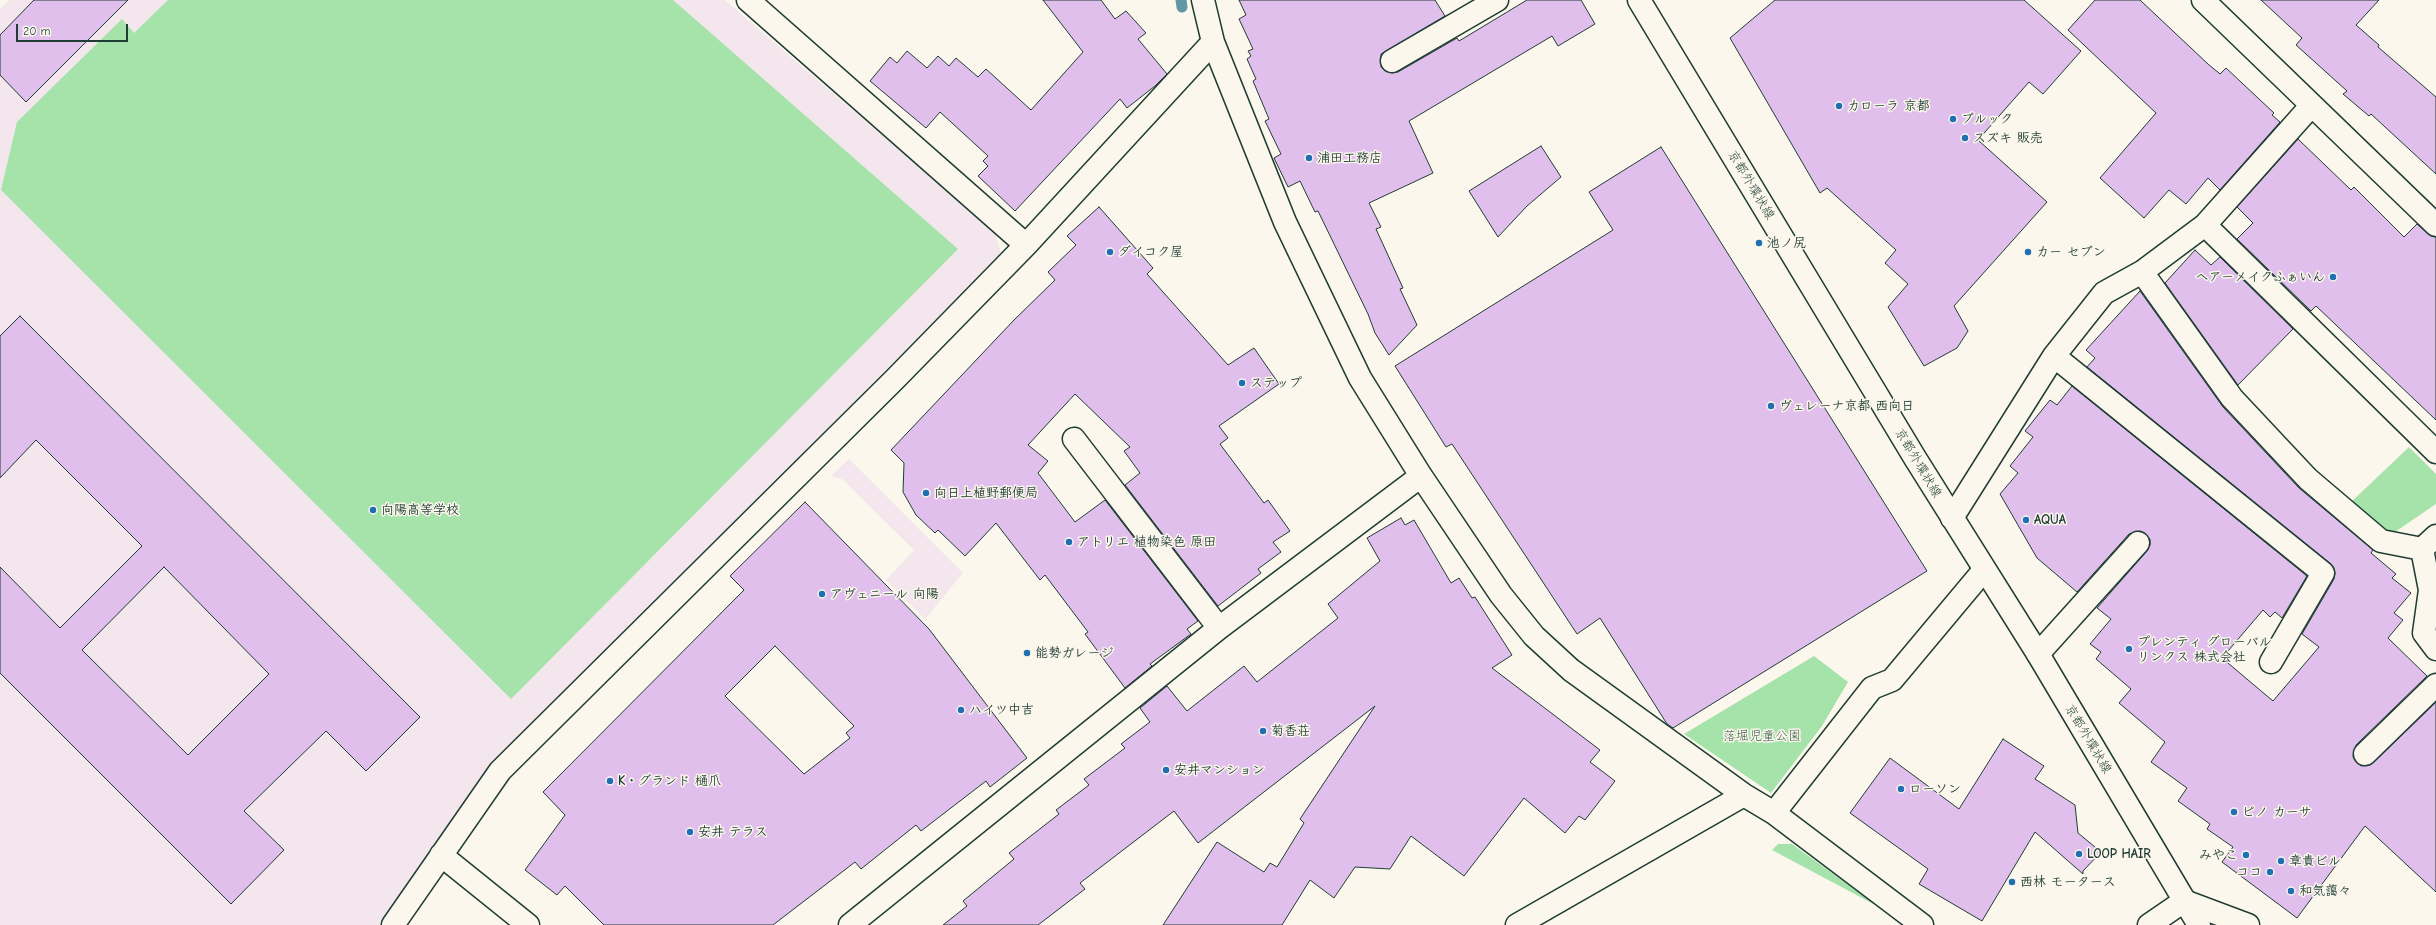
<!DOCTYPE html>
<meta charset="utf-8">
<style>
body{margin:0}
#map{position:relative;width:2436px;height:925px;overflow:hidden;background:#fbf7ec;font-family:"Comic Neue",sans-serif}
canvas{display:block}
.scale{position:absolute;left:16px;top:24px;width:112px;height:18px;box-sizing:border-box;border:2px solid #1f3d34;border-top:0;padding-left:5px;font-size:12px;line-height:14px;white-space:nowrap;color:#1f3d34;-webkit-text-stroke:3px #fbf7ec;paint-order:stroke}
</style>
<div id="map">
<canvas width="2436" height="925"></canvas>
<div class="scale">20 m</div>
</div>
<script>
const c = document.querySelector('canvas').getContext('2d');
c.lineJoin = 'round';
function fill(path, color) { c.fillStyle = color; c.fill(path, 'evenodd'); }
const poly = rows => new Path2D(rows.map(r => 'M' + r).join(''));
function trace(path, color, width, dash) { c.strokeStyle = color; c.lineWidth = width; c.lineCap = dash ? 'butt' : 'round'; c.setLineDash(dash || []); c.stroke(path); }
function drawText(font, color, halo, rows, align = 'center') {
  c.font = font + ' "Comic Neue","Klee One",sans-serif'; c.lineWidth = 3; c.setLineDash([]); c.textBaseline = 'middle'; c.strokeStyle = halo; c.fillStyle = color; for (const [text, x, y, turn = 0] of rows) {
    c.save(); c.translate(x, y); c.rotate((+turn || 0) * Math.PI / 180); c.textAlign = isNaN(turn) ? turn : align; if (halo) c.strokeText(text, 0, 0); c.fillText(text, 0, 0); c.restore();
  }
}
const built = poly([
 [9,0,725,0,995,233,1001,253,493,767,382,925,0,925,0,9],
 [849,459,963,573,925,619,886,580,914,550,842,479,831,476]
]);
const green = poly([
 [168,0,673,0,958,249,511,699,1,190,17,122,122,19,134,33],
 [2409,447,2436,474,2436,504,2386,538,2349,504],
 [1814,656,1848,682,1822,726,1771,793,1684,734],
 [1778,844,1792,844,1879,907,1772,850]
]);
const stream = poly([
 [1181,0,1182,7]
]);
const building = poly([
 [34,0,128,0,26,102,0,75,0,35,34,0],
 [1043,0,1101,0,1115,19,1126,11,1146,33,1138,39,1167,74,1155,86,1127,108,1120,99,1015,211,978,176,988,166,983,161,988,156,940,112,926,128,870,81,890,57,897,63,907,51,927,68,938,56,949,66,956,58,978,77,986,69,1031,110,1083,52,1043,0],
 [1239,0,1435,0,1445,16,1381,54,1381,67,1392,73,1398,72,1457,38,1459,41,1527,0,1581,0,1595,24,1558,46,1552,36,1409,121,1433,173,1369,203,1381,227,1376,229,1403,288,1400,289,1417,325,1389,355,1375,333,1368,314,1318,211,1315,212,1300,181,1288,187,1274,158,1281,154,1265,121,1269,119,1253,81,1256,79,1247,59,1251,56,1248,51,1253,49,1239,19,1246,15,1239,0],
 [1775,0,2024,0,2081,51,2043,94,2029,82,1978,140,2047,202,1954,306,1968,331,1957,348,1924,366,1888,307,1908,284,1885,263,1896,250,1827,188,1820,193,1730,38,1775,0],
 [2095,0,2140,0,2208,64,2220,74,2226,68,2274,113,2272,115,2280,122,2220,190,2208,178,2186,204,2169,190,2144,218,2100,178,2156,113,2068,30,2095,0],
 [2261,0,2379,0,2356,25,2379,45,2378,47,2436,97,2436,174,2371,114,2369,116,2343,94,2347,91,2296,45,2302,38,2261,0],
 [2298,139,2351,190,2354,187,2404,237,2417,224,2428,234,2436,237,2436,420,2316,306,2311,311,2237,239,2253,223,2237,207,2298,139],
 [1541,146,1561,177,1527,206,1498,237,1469,191,1541,146],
 [1661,147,1927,571,1673,728,1667,724,1600,618,1577,634,1452,444,1446,447,1395,366,1613,230,1589,192,1661,147],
 [1099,207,1153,268,1147,274,1228,365,1254,348,1279,384,1219,426,1228,438,1220,444,1264,503,1268,500,1290,531,1273,542,1281,552,1258,569,1261,573,1218,606,1125,485,1140,473,1124,451,1130,447,1075,394,1028,445,1048,461,1038,473,1075,522,1105,500,1198,621,1187,629,1191,634,1150,664,1152,666,1125,688,1085,634,1088,632,1045,575,1040,580,996,523,965,556,938,530,935,533,916,515,903,492,904,463,891,450,1014,320,1055,280,1048,272,1076,245,1067,236,1099,207],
 [2195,250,2211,265,2220,257,2293,329,2238,385,2165,283,2195,250],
 [2140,291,2223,407,2299,488,2373,550,2371,553,2396,574,2392,578,2411,593,2394,613,2403,620,2388,638,2427,676,2356,745,2353,757,2361,766,2373,763,2436,702,2436,892,2365,826,2297,918,2222,862,2233,847,2207,829,2210,824,2178,801,2187,788,2151,762,2165,742,2119,703,2131,689,2096,659,2101,652,2090,644,2111,619,2097,608,2147,551,2150,545,2150,539,2141,531,2129,534,2077,592,2037,558,2000,494,2018,473,2010,466,2033,437,2025,431,2050,400,2057,405,2072,386,2307,576,2282,618,2275,612,2270,617,2263,610,2222,658,2273,701,2319,647,2302,634,2334,579,2335,573,2331,564,2087,367,2095,358,2086,350,2140,291],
 [20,316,420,717,366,771,326,731,244,811,284,850,231,904,0,673,0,567,60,628,142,546,36,440,0,478,0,336,20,316],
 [164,567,269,674,188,755,82,650,164,567],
 [805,502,929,629,1027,758,990,787,986,781,921,831,916,825,861,869,855,862,773,925,604,925,565,886,557,895,525,870,565,815,543,792,744,590,730,576,805,502],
 [775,646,854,726,846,733,850,738,804,774,725,696,775,646],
 [1401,518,1405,525,1414,520,1451,583,1459,578,1472,598,1475,597,1512,655,1492,668,1600,750,1590,762,1615,781,1585,820,1579,816,1565,833,1524,798,1464,876,1411,836,1390,869,1355,867,1334,898,1310,880,1282,925,1163,925,1217,842,1264,872,1270,863,1277,867,1304,823,1300,819,1375,706,1198,843,1174,811,1080,883,1085,889,1038,925,943,925,967,906,963,901,1014,859,1009,853,1059,814,1056,810,1089,785,1084,779,1125,748,1121,744,1150,722,1140,708,1167,686,1187,711,1244,666,1257,682,1338,618,1328,604,1380,561,1367,538,1401,518],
 [2003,739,2044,766,2035,779,2075,805,2078,833,2101,852,2083,871,2083,874,2035,832,1982,921,1919,884,1928,869,1850,813,1890,758,1959,809,2003,739]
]);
const minor = poly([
 [748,0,1026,245],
 [1203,0,1213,42,1285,222,1360,378,1421,476,1501,595,1534,636,1571,670,1744,795,1774,813,1922,925],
 [2203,0,2436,225],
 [1392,61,1497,0],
 [2205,225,2436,452],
 [2142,272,2232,398,2308,479,2381,541,2422,549],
 [2054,356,2323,573,2271,662],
 [1074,439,1219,628],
 [1952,518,2054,356,2104,293,2142,272,2205,225,2311,106],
 [2436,536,2422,549,2430,590,2424,633,2436,649],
 [2038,654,2138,543],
 [2365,754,2436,685],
 [1774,813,1872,688,1892,680,1984,570],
 [441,855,528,925],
 [2184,901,2248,925],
 [393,925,500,771,895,379,1026,245,1213,42],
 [850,925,1219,628,1421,476],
 [1517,925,1744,795],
 [2149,925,2184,901]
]);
const major = poly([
 [1639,0,1915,458,2038,654,2199,925]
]);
const markers = [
 [1839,106,4,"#1f6fb2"],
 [1953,119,4,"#1f6fb2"],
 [1965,138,4,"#1f6fb2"],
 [1309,158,4,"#1f6fb2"],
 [1759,243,4,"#1f6fb2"],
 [1110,252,4,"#1f6fb2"],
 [2028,252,4,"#1f6fb2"],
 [2333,277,4,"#1f6fb2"],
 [1242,383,4,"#1f6fb2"],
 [1771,406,4,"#1f6fb2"],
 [926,493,4,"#1f6fb2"],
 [373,510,4,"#1f6fb2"],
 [2026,520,4,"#1f6fb2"],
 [1069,542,4,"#1f6fb2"],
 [822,594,4,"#1f6fb2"],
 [2129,649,4,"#1f6fb2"],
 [1027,653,4,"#1f6fb2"],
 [961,710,4,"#1f6fb2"],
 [1263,731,4,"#1f6fb2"],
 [1166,770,4,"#1f6fb2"],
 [610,781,4,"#1f6fb2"],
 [1901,789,4,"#1f6fb2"],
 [2234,812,4,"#1f6fb2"],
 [690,832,4,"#1f6fb2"],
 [2079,854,4,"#1f6fb2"],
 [2246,855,4,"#1f6fb2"],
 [2281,861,4,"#1f6fb2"],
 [2270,872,4,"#1f6fb2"],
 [2012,882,4,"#1f6fb2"],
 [2291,891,4,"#1f6fb2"]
];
const poiNames = [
 ["カローラ 京都",1847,106],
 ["ブルック",1961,119],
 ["スズキ 販売",1973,138],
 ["浦田工務店",1317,158],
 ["池ノ尻",1767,243],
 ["ダイコク屋",1118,252],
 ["カー セブン",2036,252],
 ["ヘアーメイクふぁいん",2325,277,"right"],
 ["ステップ",1250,383],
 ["ヴェレーナ京都 西向日",1779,406],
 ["向日上植野郵便局",934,493],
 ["向陽高等学校",381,510],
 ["AQUA",2034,520],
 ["アトリエ 植物染色 原田",1077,542],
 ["アヴェニール 向陽",830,594],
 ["プレンティ グローバル",2137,642],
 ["リンクス 株式会社",2137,657],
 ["能勢ガレージ",1035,653],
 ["ハイツ中吉",969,710],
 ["菊香荘",1271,731],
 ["安井マンション",1174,770],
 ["K・グランド 樋爪",618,781],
 ["ローソン",1909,789],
 ["ピノ カーサ",2242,812],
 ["安井 テラス",698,832],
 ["LOOP HAIR",2087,854],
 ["みやこ",2238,855,"right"],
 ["章貴ビル",2289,861],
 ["ココ",2262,872,"right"],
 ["西林 モータース",2020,882],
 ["和気藹々",2299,891]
];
const streetNames = [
 ["京都外環状線",1751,185,59],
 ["京都外環状線",1918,463,59],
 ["京都外環状線",2088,739,59]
];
const parkNames = [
 ["落堀児童公園",1762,736]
];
fill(built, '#f3e6ec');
fill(green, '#a6e3aa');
trace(stream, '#6297a5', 11);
fill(building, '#e0bfec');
trace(building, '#1f3d34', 1);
trace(minor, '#1f3d34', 25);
trace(major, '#1f3d34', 25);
trace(minor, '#fbf7ec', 22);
trace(major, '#fbf7ec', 22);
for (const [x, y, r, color] of markers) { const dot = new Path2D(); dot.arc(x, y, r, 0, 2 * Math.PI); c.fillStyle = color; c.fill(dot); trace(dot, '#fbf7ec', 1.5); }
drawText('bold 13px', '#1f3d34', '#fbf7ec', poiNames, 'left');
drawText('13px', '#1f3d34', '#fbf7ec', streetNames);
drawText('13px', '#3a5e4c', '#fbf7ec', parkNames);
</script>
